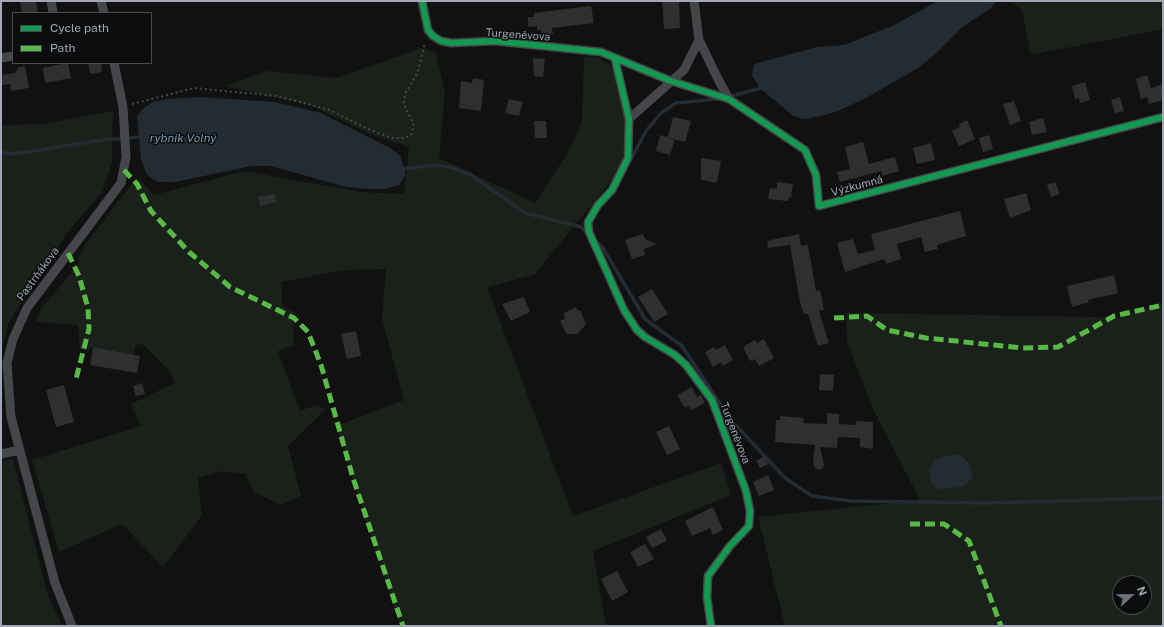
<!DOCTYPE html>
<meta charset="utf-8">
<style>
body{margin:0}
#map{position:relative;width:1164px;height:627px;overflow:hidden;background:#111;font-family:"Public Sans",sans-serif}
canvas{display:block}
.frame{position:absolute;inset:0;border:2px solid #a1a7b4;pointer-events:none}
.legend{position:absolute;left:12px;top:12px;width:140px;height:52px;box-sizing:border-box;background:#0b0c0d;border:1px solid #474a50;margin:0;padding:5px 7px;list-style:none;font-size:12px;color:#a1a7b4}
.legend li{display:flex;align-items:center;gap:8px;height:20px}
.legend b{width:20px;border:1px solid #474a50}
.north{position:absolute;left:1112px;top:575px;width:40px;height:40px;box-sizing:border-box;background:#0b0c0d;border:1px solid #474a50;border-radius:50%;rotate:68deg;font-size:11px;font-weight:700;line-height:16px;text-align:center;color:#a1a7b4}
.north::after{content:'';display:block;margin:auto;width:14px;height:18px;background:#6f727b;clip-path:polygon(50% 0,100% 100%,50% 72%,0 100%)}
</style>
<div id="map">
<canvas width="1164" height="627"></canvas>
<div class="frame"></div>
<ul class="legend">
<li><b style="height:5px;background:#139951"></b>Cycle path</li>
<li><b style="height:5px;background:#58b947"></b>Path</li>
</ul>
<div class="north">N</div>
</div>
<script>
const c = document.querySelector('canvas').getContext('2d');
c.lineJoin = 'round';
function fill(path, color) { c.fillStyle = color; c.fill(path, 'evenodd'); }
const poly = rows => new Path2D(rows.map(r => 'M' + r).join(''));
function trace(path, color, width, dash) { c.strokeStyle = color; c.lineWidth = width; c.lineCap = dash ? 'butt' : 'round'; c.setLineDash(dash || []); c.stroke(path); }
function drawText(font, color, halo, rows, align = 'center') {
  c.font = font + ' "Public Sans",sans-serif'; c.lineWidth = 3; c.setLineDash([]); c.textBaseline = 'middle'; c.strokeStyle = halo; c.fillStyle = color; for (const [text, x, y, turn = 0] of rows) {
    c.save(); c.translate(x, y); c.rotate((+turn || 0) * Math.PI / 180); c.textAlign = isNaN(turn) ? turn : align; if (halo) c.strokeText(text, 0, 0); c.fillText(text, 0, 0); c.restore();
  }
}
const green = poly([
 [1012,1,1163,1,1163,29,1031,55,1022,11],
 [421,48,436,53,445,93,439,158,535,203,567,154,582,122,584,57,598,57,614,68,626,120,623,159,612,180,534,275,487,287,573,516,721,463,731,495,593,551,606,626,400,626,336,426,404,400,382,319,386,269,344,270,282,282,282,305,296,313,293,322,294,345,278,351,300,411,316,405,326,409,288,446,301,496,280,505,254,492,245,474,223,471,198,478,202,515,163,567,122,524,59,552,32,460,141,426,131,404,175,383,170,372,144,345,136,344,133,355,93,347,87,351,80,349,78,325,35,322,42,307,79,264,78,258,85,245,131,185,139,179,154,195,244,171,361,192,404,194,409,147,370,134,312,106,225,86,267,71,337,78],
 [113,111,112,162,103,191,67,233,30,288,8,324,1,353,1,125,42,124],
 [1163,304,1163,626,785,626,758,517,920,500,873,409,847,342,846,313,1101,317,1109,320],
 [1120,583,1144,583,1144,607,1120,607],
 [13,459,47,592,62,626,1,626,1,461]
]);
const water = poly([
 [938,1,996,1,991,8,961,28,934,55,918,68,866,98,838,111,821,116,805,119,793,116,760,88,752,75,754,64,817,47,844,45,892,26],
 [199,97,275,102,321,113,388,147,400,155,405,170,405,176,399,185,386,189,367,189,346,187,271,166,251,166,175,182,158,182,147,175,141,160,137,117,142,109,153,102,167,99],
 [960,455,969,463,973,476,967,484,961,487,937,489,931,482,929,469,934,460,945,456]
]);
const stream = poly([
 [728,97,765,87],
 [1,152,14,154,103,140,142,137],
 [630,161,646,131,660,114,676,103,718,99],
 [400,169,436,165,453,168,471,175,525,213,581,227,588,233],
 [598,243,603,248,645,319,682,346,731,420,785,478,812,496,851,501,986,503,1163,498]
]);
const building = poly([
 [25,1,36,1,38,13,22,13,20,2],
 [662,1,679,1,680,28,664,29],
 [591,6,594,23,552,28,553,34,542,34,541,30,537,30,537,26,528,27,528,17,534,17,534,13],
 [533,58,545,59,543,77,534,76],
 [68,63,71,78,45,83,43,68],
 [88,63,101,63,102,72,90,74],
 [25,66,29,88,11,91,10,84,1,85,1,75,15,73,19,67],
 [1147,75,1151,88,1163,84,1163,100,1149,104,1147,97,1141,99,1136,79],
 [473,78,484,80,481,111,459,108,461,81,472,83],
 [1085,82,1090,100,1080,103,1079,98,1075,99,1072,86],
 [1120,97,1124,111,1115,113,1111,100],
 [509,99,523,102,519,116,505,113],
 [1014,101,1021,121,1010,125,1003,104],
 [673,117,691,121,685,142,668,138,675,139,670,155,656,151,660,135,668,137],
 [1043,118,1047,132,1032,135,1029,122],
 [967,120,975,139,959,146,952,131,960,127,959,124],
 [534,121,546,121,547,138,535,138],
 [989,135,993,149,983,152,979,138],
 [863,142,869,164,895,157,899,171,882,176,881,171,840,182,837,172,850,169,845,147],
 [931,143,935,160,917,164,913,148],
 [701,158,721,161,717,183,701,180],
 [777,182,793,184,791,198,789,197,788,201,768,199,770,188,777,189],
 [1055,182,1060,194,1051,197,1047,185],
 [1026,193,1031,210,1010,218,1004,199],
 [275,194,276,202,260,206,258,197],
 [960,211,966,236,937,245,938,249,925,252,921,237,897,244,901,259,886,264,884,259,845,272,837,243,853,239,858,254,875,250,871,234],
 [643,234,645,239,657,244,644,249,645,255,632,259,625,240],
 [799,234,801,246,808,245,816,291,820,290,824,310,819,311,829,343,818,346,808,314,804,314,800,302,790,245,768,248,767,241],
 [1114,275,1118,293,1088,300,1089,302,1072,307,1067,286],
 [652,289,668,314,654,322,638,297],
 [524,297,530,312,511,321,502,304],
 [576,307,578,311,580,310,586,324,578,334,568,334,566,333,560,321,565,319,564,313],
 [356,331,361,356,347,359,341,334],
 [764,339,774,358,759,366,755,359,750,361,743,347,755,340,757,343],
 [725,345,733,360,723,366,721,362,713,367,705,352,714,347,716,350],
 [93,347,140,356,137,373,90,365],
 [820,374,834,375,833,391,819,390],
 [142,383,145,394,136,396,133,386],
 [64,385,74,422,56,427,46,390],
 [692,387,697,397,701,395,705,403,692,410,688,406,685,408,677,395],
 [827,413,839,414,839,424,855,425,856,421,873,422,873,449,860,447,860,438,838,437,837,448,820,447,824,465,823,468,820,470,815,468,813,464,815,445,775,442,776,420,780,420,780,416,804,418,803,423,827,424],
 [669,426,680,449,667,455,656,432],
 [764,456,768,464,760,468,756,461],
 [768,475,774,490,759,496,753,482],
 [713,507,723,530,713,535,710,528,692,536,685,521],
 [661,529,667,541,652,548,646,537],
 [645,544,654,559,638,567,630,552],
 [617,571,628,592,612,601,601,579]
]);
const path = poly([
 [132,104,194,88,277,96,330,110,368,129,392,138,405,138,411,135,414,127,413,122,406,110,404,102,405,94,417,74,425,43]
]);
const minor = poly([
 [51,1,53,13],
 [101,1,104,13],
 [422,1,428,30,433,36,441,41,451,43,495,41,601,52,671,81,729,99,805,150,816,175,819,206,1163,117],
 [699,40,719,81,729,99],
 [1,58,13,56],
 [615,59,629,119,628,158,612,190,598,205,588,222,589,232,624,310,637,330,645,337,675,355,686,365,712,400,746,491,750,511,749,526,730,546,708,576,707,597,711,626],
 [629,119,684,70,699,40,694,1],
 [1,454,20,450],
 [72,626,55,583,11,417,7,363,13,339,27,308,121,183,126,157,123,107,114,63]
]);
const quiet = poly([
 [124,170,137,184,151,211,189,252,230,287,294,318,308,332,321,365,353,478,403,626],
 [68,253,79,276,88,308,89,329,76,379],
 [834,318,867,316,887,330,926,338,1023,348,1058,347,1114,316,1163,305],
 [910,524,944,524,969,541,1001,626]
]);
const cycleway = poly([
 [422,1,428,30,433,36,441,41,451,43,495,41,601,52,671,81,729,99,805,150,816,175,819,206,1163,117],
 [615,59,629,119,628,158,612,190,598,205,588,222,589,232,624,310,637,330,645,337,675,355,686,365,712,400,746,491,750,511,749,526,730,546,708,576,707,597,711,626]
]);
const streetNames = [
 ["Turgeněvova",518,35,4],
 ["Výzkumná",857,186,-15],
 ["Pastrňákova",38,274,-54],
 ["Turgeněvova",735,433,69]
];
const waterNames = [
 ["rybník Volný",183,138]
];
fill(green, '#1a201a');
fill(water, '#242c33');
trace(stream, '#242c33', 3.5);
fill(building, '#2f2f31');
trace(path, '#47484c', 2, [2, 3]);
trace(minor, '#45464a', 9);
trace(quiet, '#58b947', 5, [10, 5]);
trace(cycleway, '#139951', 6);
drawText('11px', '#a1a7b4', '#0b0c0d', streetNames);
drawText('italic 12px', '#7596b2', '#0b0c0d', waterNames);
</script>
